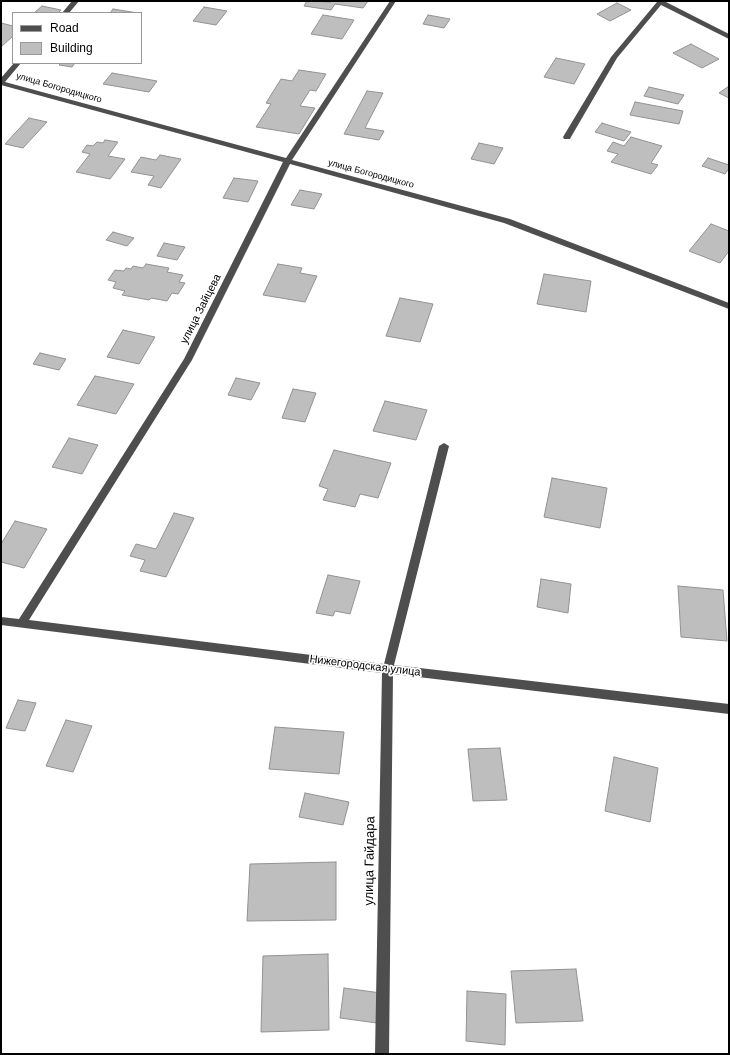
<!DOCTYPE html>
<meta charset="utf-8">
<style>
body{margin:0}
#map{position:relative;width:730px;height:1055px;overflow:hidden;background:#fff;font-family:Helvetica,sans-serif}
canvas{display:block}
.frame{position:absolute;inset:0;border:2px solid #000;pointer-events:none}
.legend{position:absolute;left:12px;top:12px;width:130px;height:52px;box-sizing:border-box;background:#fff;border:1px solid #999;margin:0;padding:5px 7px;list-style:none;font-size:12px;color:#000}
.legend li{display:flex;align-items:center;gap:8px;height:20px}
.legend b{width:20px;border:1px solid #999}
</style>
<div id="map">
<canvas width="730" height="1055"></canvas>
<div class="frame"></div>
<ul class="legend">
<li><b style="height:5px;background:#4e4e4e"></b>Road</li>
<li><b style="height:11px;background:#bebebe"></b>Building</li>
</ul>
</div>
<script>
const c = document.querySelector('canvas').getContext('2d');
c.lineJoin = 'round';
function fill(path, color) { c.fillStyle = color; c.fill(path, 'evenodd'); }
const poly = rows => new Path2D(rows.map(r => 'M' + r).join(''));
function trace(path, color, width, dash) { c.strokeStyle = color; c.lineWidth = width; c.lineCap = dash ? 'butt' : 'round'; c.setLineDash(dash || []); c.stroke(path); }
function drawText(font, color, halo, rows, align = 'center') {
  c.font = font + ' Helvetica,sans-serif'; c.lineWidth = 3.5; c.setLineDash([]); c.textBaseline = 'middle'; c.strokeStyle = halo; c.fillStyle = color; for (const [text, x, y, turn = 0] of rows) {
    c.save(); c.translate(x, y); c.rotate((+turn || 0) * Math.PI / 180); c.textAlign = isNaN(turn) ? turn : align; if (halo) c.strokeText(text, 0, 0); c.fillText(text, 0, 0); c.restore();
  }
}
const building = poly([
 [307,1,331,2,332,1,368,1,363,8,335,4,331,10,304,6,307,1],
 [617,3,631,10,610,21,597,14,617,3],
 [42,6,61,10,58,13,34,13,42,6],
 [204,7,227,11,216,25,193,21,204,7],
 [113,9,138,13,110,13,113,9],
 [323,15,354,20,342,39,311,34,323,15],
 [428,15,450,19,444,28,423,24,428,15],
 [1,23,13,26,13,36,1,47,1,23],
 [691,44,719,59,702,68,673,53,691,44],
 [556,58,585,64,574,84,544,77,556,58],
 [61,63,75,63,72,67,59,65,61,63],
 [299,70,326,74,316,91,310,90,300,106,315,108,299,134,256,127,271,104,266,103,281,79,292,81,299,70],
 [112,73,157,81,149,92,103,84,112,73],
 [729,86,729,98,719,93,729,86],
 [649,87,684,95,678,104,644,96,649,87],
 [367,91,383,93,365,128,384,131,379,140,344,134,367,91],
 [635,102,683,111,679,124,630,115,635,102],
 [29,118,47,122,23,148,5,144,29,118],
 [602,123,631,132,624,141,595,132,602,123],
 [631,137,662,146,651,163,658,165,651,174,611,162,618,154,607,151,613,142,624,146,631,137],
 [105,140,118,142,108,156,125,159,110,179,76,172,90,154,82,152,87,145,93,146,97,142,103,143,105,140],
 [479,143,503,148,494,164,471,159,479,143],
 [160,155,181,159,161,188,148,185,154,176,131,172,141,157,156,160,160,155],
 [708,158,729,165,729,168,725,174,702,166,708,158],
 [234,178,258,181,248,202,223,198,234,178],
 [300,190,322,194,314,209,291,205,300,190],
 [711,224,729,231,729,251,720,263,689,251,711,224],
 [113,232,134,238,127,246,106,240,113,232],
 [164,243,185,247,177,260,157,256,164,243],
 [146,264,169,268,167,272,183,275,179,282,185,283,178,294,172,293,167,301,151,298,149,300,122,295,125,291,113,288,116,282,108,280,115,270,124,271,126,268,131,269,133,266,143,268,146,264],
 [278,264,302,268,300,273,317,276,305,302,263,295,278,264],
 [544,274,591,281,586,312,537,304,544,274],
 [400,298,433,304,420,342,386,336,400,298],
 [123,330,155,337,139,364,107,357,123,330],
 [40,353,66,359,59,370,33,364,40,353],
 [95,376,134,384,116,414,77,405,95,376],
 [236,378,260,383,251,400,228,395,236,378],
 [293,389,316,393,305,422,282,418,293,389],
 [385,401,427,410,416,440,373,431,385,401],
 [69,438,98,445,82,474,52,467,69,438],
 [334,450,391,463,378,498,360,494,355,507,323,500,328,489,319,486,334,450],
 [552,478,607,488,600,528,544,517,552,478],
 [174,513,194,518,166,577,140,571,145,560,130,556,136,544,156,549,174,513],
 [15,521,47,529,24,568,1,562,1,544,15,521],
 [328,575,360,581,350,614,335,611,333,616,316,613,328,575],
 [541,579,571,584,568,613,537,607,541,579],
 [678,586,723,590,727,641,681,637,678,586],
 [18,700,36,703,25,731,6,728,18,700],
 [66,720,92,726,73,772,46,766,66,720],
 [275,727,344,732,339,774,269,769,275,727],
 [500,748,507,800,473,801,468,749,500,748],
 [614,757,658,768,650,822,605,811,614,757],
 [305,793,349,802,343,825,299,817,305,793],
 [336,862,336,920,247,921,250,864,336,862],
 [328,954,329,1030,261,1032,263,956,328,954],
 [576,969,583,1021,516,1023,511,971,576,969],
 [344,988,381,993,377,1023,340,1018,344,988],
 [467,991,506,994,505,1045,466,1041,467,991]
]);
const minor = poly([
 [72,1,79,1,69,13,62,13,72,1],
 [390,1,396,1,292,160,510,219,729,303,729,309,504,223,290,164,192,360,29,620,384,664,439,446,444,443,449,446,394,665,729,704,729,714,393,674,389,1054,375,1054,382,673,1,625,1,617,19,619,184,359,283,162,1,85,1,78,14,63,21,63,5,82,286,158,390,1],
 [656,1,664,1,729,34,729,39,661,5,617,58,571,137,570,139,564,139,563,137,611,57,657,2,656,1]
]);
const farStreetnames = [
 ["улица Богородицкого",59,88,16],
 ["улица Богородицкого",371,174,15]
];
const streetNames = [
 ["улица Зайцева",201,309,-63],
 ["Нижегородская улица",365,666,7]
];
const nearStreetnames = [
 ["улица Гайдара",370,861,-89]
];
fill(building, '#bebebe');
trace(building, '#929292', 1);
fill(minor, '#4e4e4e');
drawText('9px', '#000', '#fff', farStreetnames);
drawText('11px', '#000', '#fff', streetNames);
drawText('13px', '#000', '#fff', nearStreetnames);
</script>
